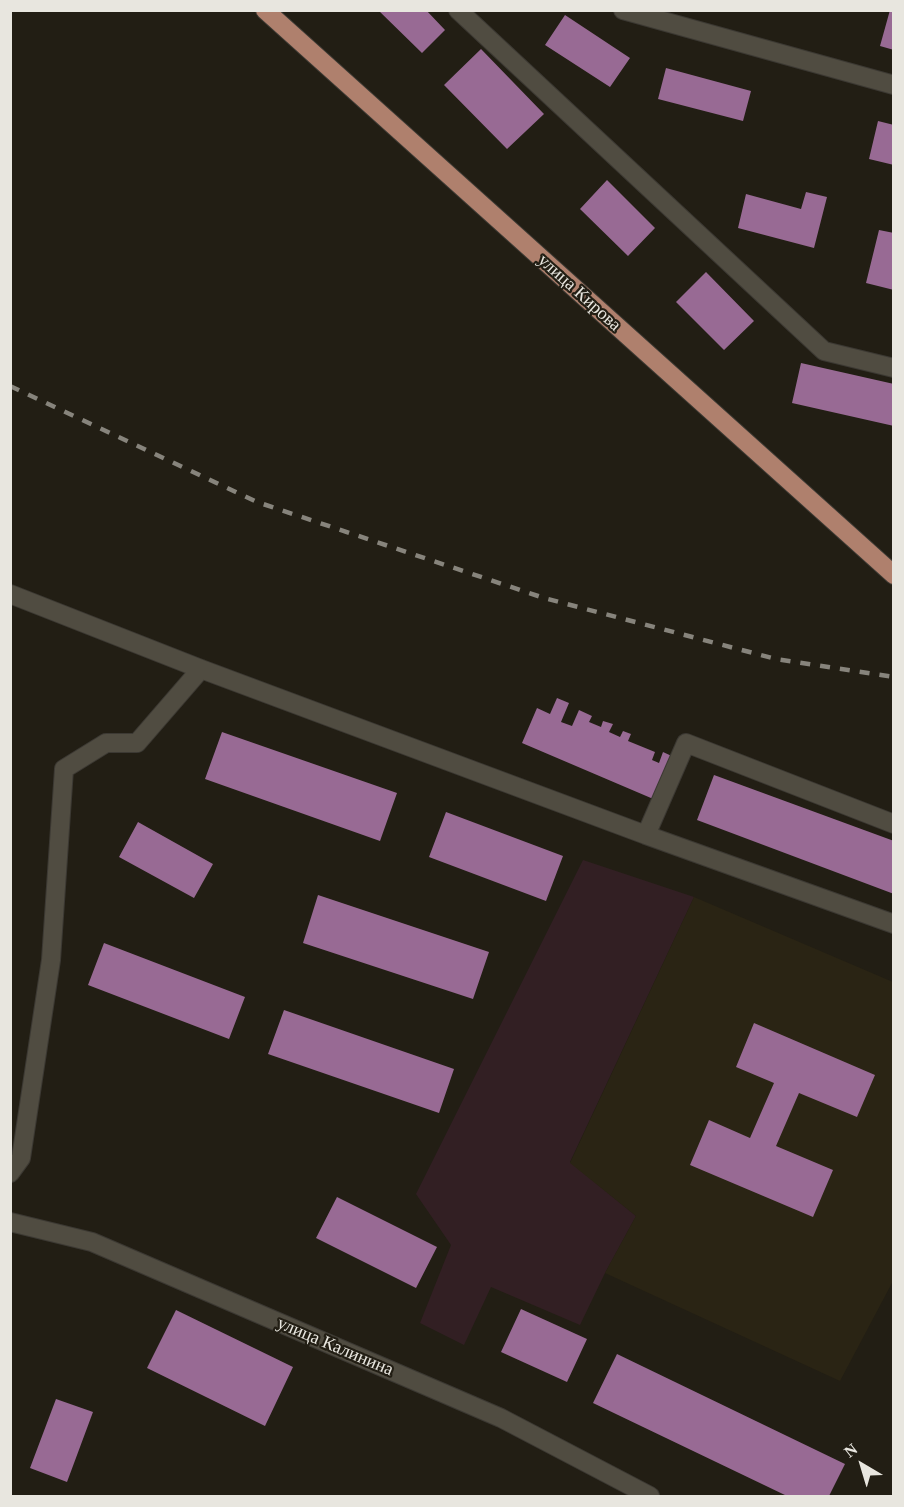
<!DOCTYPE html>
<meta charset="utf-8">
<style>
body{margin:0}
#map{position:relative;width:904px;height:1507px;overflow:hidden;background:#221e14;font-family:Georgia,serif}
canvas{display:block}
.frame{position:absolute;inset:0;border:12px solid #e8e6df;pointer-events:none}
.north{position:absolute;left:832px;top:1435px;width:60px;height:60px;-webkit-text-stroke:4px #221e14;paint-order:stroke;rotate:322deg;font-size:16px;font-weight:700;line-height:24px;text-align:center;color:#e8e6df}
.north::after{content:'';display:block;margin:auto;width:21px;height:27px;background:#e8e6df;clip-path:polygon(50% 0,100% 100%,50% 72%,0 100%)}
</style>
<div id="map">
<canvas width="904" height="1507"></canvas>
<div class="frame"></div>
<div class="north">N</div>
</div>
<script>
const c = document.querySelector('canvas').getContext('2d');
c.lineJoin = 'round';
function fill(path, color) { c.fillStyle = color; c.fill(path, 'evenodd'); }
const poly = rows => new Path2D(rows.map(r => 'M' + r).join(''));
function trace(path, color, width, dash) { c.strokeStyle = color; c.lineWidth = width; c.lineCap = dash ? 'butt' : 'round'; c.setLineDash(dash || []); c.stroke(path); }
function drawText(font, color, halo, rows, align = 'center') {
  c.font = font + ' Georgia,serif'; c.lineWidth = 4.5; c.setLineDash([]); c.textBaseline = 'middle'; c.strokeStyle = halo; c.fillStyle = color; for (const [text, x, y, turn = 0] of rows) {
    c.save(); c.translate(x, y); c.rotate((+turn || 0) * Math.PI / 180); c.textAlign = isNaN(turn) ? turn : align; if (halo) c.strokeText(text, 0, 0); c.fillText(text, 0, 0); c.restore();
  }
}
const industrial = poly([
 [583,860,694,897,570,1162,636,1216,605,1273,580,1325,491,1287,464,1345,420,1323,451,1245,416,1194]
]);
const built = poly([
 [694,897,893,982,893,1281,840,1381,605,1273,636,1216,570,1163]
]);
const building = poly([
 [378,10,426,10,445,30,422,53],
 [890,10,894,10,894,50,880,46],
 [565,15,630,58,610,87,545,45],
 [481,49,544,114,507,149,444,85],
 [666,68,751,91,743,121,658,99],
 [878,121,894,125,894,165,869,159],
 [607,180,655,228,628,256,580,209],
 [806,192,827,197,814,248,738,228,746,194,801,209],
 [879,230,894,233,894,290,866,283],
 [706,272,754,321,724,350,676,302],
 [801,363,894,384,894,426,792,403],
 [557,698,569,703,561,722,572,726,579,710,592,716,589,722,601,727,603,721,613,724,609,732,620,737,623,731,631,734,628,741,655,752,652,760,659,763,663,752,676,758,658,801,522,743,537,708,550,714],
 [222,732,397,793,380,841,205,779],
 [714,775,894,841,894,894,697,820],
 [446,812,563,856,546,901,429,857],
 [138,822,213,864,194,898,119,857],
 [318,895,489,952,473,999,303,943],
 [104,943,245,997,229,1039,88,985],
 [284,1010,454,1069,439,1113,268,1054],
 [754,1023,875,1075,857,1117,799,1093,776,1146,833,1170,813,1217,690,1165,709,1120,750,1138,774,1083,736,1067],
 [337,1197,437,1247,416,1288,316,1238],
 [521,1309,587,1339,567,1382,501,1352],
 [176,1310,293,1367,265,1426,147,1368],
 [617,1354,845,1464,829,1496,787,1496,593,1403],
 [56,1399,93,1412,67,1482,30,1468]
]);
const minor = poly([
 [458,10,824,351,894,368],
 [623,10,894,85],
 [10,594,201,669,646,835],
 [894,824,686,743,646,835,894,924],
 [10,1173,21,1158,51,960,64,769,106,743,137,743,201,669],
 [10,1222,92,1242,501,1418,650,1496]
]);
const major = poly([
 [265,10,894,575]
]);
const rail = poly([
 [10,386,257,502,544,598,776,659,894,677]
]);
const streetNames = [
 ["улица Кирова",579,293,42],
 ["улица Калинина",335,1347,23]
];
fill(industrial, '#321f23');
fill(built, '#2a2414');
fill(building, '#986a94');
trace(minor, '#3c3933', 20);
trace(major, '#3c3933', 20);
trace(minor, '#504c41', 18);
trace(major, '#af806d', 18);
trace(rail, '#87847c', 4.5, [10, 10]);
drawText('18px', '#e8e6df', '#221e14', streetNames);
</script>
